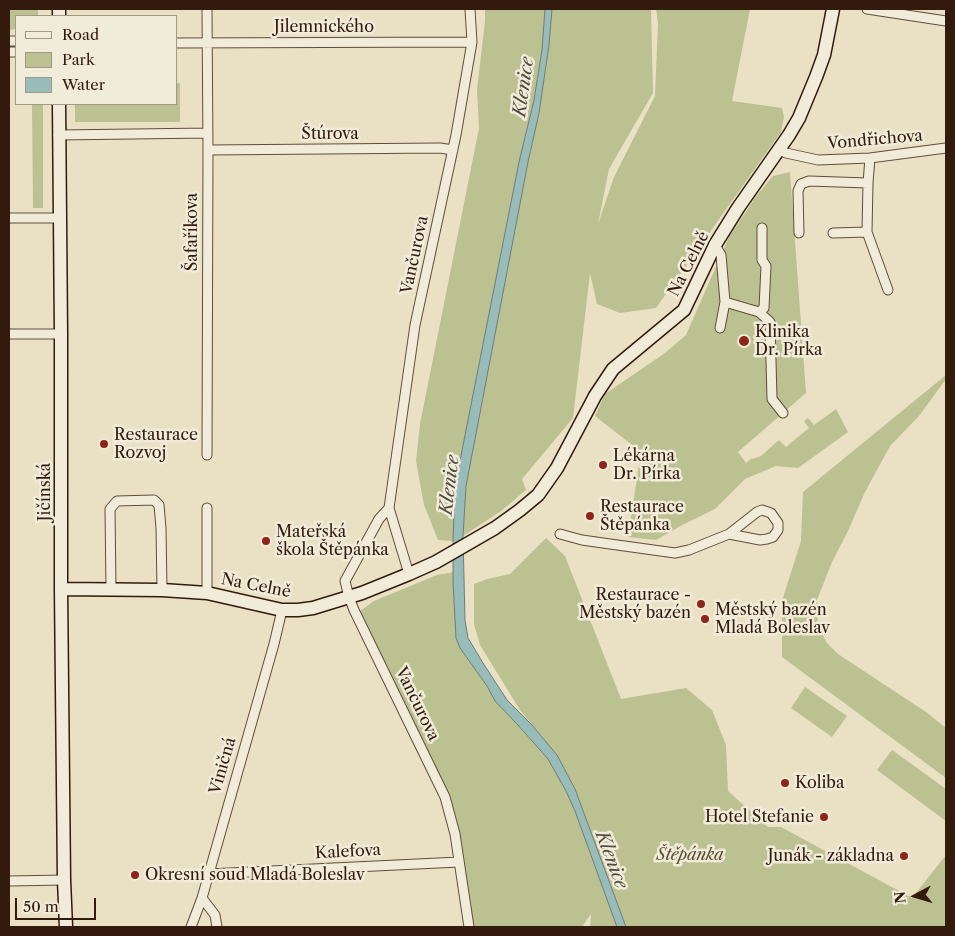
<!DOCTYPE html>
<meta charset="utf-8">
<style>
body{margin:0}
#map{position:relative;width:955px;height:936px;overflow:hidden;background:#eae0c4;font-family:"Libre Caslon Text",serif}
canvas{display:block}
.frame{position:absolute;inset:0;border:10px solid #341a0d;pointer-events:none}
.legend{position:absolute;left:15px;top:15px;width:162px;height:90px;box-sizing:border-box;background:#f1ebd9;border:1px solid #a59787;margin:0;padding:6px 9px;list-style:none;font-size:15px;color:#341a0d}
.legend li{display:flex;align-items:center;gap:10px;height:25px}
.legend b{width:25px;border:1px solid #a59787}
.north{position:absolute;left:890px;top:871px;width:50px;height:50px;-webkit-text-stroke:4px #f1ebd9;paint-order:stroke;rotate:264deg;font-size:14px;font-weight:700;line-height:20px;text-align:center;color:#341a0d}
.north::after{content:'';display:block;margin:auto;width:18px;height:22px;background:#341a0d;clip-path:polygon(50% 0,100% 100%,50% 72%,0 100%)}
.scale{position:absolute;left:15px;top:898px;width:81px;height:22px;box-sizing:border-box;border:2px solid #341a0d;border-top:0;padding-left:6px;font-size:15px;line-height:18px;white-space:nowrap;color:#341a0d;-webkit-text-stroke:4px #f1ebd9;paint-order:stroke}
</style>
<div id="map">
<canvas width="955" height="936"></canvas>
<div class="frame"></div>
<ul class="legend">
<li><b style="height:6px;background:#f1ebd9"></b>Road</li>
<li><b style="height:14px;background:#bbc191"></b>Park</li>
<li><b style="height:14px;background:#98bcb9"></b>Water</li>
</ul>
<div class="north">N</div>
<div class="scale">50 m</div>
</div>
<script>
const c = document.querySelector('canvas').getContext('2d');
c.lineJoin = 'round';
function fill(path, color) { c.fillStyle = color; c.fill(path, 'evenodd'); }
const poly = rows => new Path2D(rows.map(r => 'M' + r).join(''));
function trace(path, color, width, dash) { c.strokeStyle = color; c.lineWidth = width; c.lineCap = dash ? 'butt' : 'round'; c.setLineDash(dash || []); c.stroke(path); }
function drawText(font, color, halo, rows, align = 'center') {
  c.font = font + ' "Libre Caslon Text",serif'; c.lineWidth = 5; c.setLineDash([]); c.textBaseline = 'middle'; c.strokeStyle = halo; c.fillStyle = color; for (const [text, x, y, turn = 0] of rows) {
    c.save(); c.translate(x, y); c.rotate((+turn || 0) * Math.PI / 180); c.textAlign = isNaN(turn) ? turn : align; if (halo) c.strokeText(text, 0, 0); c.fillText(text, 0, 0); c.restore();
  }
}
const green = poly([
 [9,9,38,9,38,16,16,16,16,29,9,30],
 [485,9,545,9,542,50,534,100,519,162,455,486,453,541,438,540,424,505,416,461,420,424,479,128,477,90,485,21],
 [552,9,651,9,653,93,609,169,598,224,614,177,655,96,658,23,656,9,750,9,732,101,782,108,784,117,781,132,656,308,620,313,597,304,590,273,573,418,522,479,526,490,501,511,463,536,466,486,528,162,539,113,549,45],
 [176,83,180,83,180,122,75,122,75,104,176,104],
 [32,104,43,104,43,208,33,208],
 [790,172,806,393,738,452,746,463,752,458,753,459,761,456,779,440,786,447,809,428,804,421,808,418,814,425,836,409,848,432,798,468,776,466,745,479,715,509,684,524,656,540,628,537,641,452,595,416,605,394,665,353,686,335,729,237,757,195,773,176],
 [946,375,946,379,919,416,890,446,865,492,848,531,832,562,817,600,818,626,827,643,838,654,926,712,946,728,946,778,782,657,782,601,801,541,803,492],
 [546,538,565,556,621,699,686,688,712,710,726,745,728,791,768,827,781,827,912,898,946,855,946,927,626,927,575,789,557,755,520,710,480,645,474,624,474,584,487,579,510,574],
 [454,572,456,638,460,648,487,686,495,701,517,724,548,759,566,791,575,811,617,927,590,927,591,914,582,927,474,927,460,837,454,811,442,780,360,611,374,601,437,575],
 [805,687,847,716,832,737,791,708],
 [892,750,946,789,946,821,877,770]
]);
const water = poly([
 [545,9,552,9,549,45,539,113,528,162,466,486,463,536,465,620,468,638,483,663,507,700,531,724,557,755,575,789,626,927,617,927,575,811,566,791,548,759,517,724,495,701,487,686,460,648,456,638,453,582,453,541,455,486,519,162,534,100,542,50,545,9]
]);
const street = poly([
 [207,9,208,150,207,455],
 [867,9,946,21],
 [9,41,16,41],
 [176,43,472,42],
 [9,52,16,52],
 [58,135,208,133],
 [779,149,786,153,818,160,870,158,946,148],
 [208,150,440,148,453,150],
 [9,218,59,218],
 [867,232,888,290],
 [799,233,798,191,801,184,809,181,868,183,870,158],
 [833,233,867,232,868,183],
 [715,245,721,255,725,302,720,328],
 [725,302,759,312,764,308,766,266,762,260,762,228],
 [759,312,770,322,772,399,783,413],
 [9,334,61,334],
 [207,508,207,593],
 [389,508,379,519,345,581,349,597,354,610,445,797,455,834,469,927],
 [560,534,582,540,610,544,675,553,689,550,729,534,757,512,762,510,771,513,778,523,778,530,773,537,767,539,760,540,729,534],
 [409,574,389,508,415,325,456,135,472,42,470,9],
 [111,590,110,509,117,501,154,500,159,505,161,528,162,590],
 [208,874,459,862],
 [9,881,64,880],
 [202,898,215,915,217,927],
 [191,927,202,898,274,644,282,610]
]);
const secondary = poly([
 [59,9,59,16],
 [59,104,61,334,61,589,64,880,66,927],
 [61,589,162,590,207,593,282,610,298,610,313,608,362,593,409,574,436,562,495,528,520,510,538,495,557,468,595,396,613,369,684,310,715,245,738,208,789,135,799,118,816,77,824,55,833,9]
]);
const markers = [
 [744,341,6,"#8f2418"],
 [104,444,5,"#8f2418"],
 [603,465,5,"#8f2418"],
 [590,516,5,"#8f2418"],
 [266,541,5,"#8f2418"],
 [701,604,5,"#8f2418"],
 [705,619,5,"#8f2418"],
 [785,783,5,"#8f2418"],
 [824,817,5,"#8f2418"],
 [904,856,5,"#8f2418"],
 [135,875,5,"#8f2418"]
];
const streetNames = [
 ["Jilemnického",324,27],
 ["Štúrova",330,134],
 ["Vondřichova",875,140,-5],
 ["Šafaříkova",192,232,-90],
 ["Vančurova",415,255,-78],
 ["Na Celně",689,264,-63],
 ["Jičínská",45,492,-90],
 ["Na Celně",256,586,11],
 ["Vančurova",417,704,64],
 ["Viničná",223,766,-74],
 ["Kalefova",348,852,-3]
];
const poiNames = [
 ["Klinika",755,332],
 ["Dr. Pírka",755,350],
 ["Restaurace",114,435],
 ["Rozvoj",114,453],
 ["Lékárna",613,456],
 ["Dr. Pírka",613,474],
 ["Restaurace",600,507],
 ["Štěpánka",600,525],
 ["Mateřská",276,532],
 ["škola Štěpánka",276,550],
 ["Restaurace -",691,595,"right"],
 ["Městský bazén",691,613,"right"],
 ["Městský bazén",715,610],
 ["Mladá Boleslav",715,628],
 ["Koliba",795,783],
 ["Hotel Stefanie",814,817,"right"],
 ["Junák - základna",894,856,"right"],
 ["Okresní soud Mladá Boleslav",145,875]
];
const parkNames = [
 ["Štěpánka",690,855]
];
const waterNames = [
 ["Klenice",524,87,-82],
 ["Klenice",450,485,-83],
 ["Klenice",611,860,69]
];
fill(green, '#bbc191');
fill(water, '#98bcb9');
trace(water, '#707b74', 1);
trace(street, '#624c3b', 11);
trace(secondary, '#341a0d', 15);
trace(street, '#f1ebd9', 9);
trace(secondary, '#f1ebd9', 12);
for (const [x, y, r, color] of markers) { const dot = new Path2D(); dot.arc(x, y, r, 0, 2 * Math.PI); c.fillStyle = color; c.fill(dot); trace(dot, '#f1ebd9', 2); }
drawText('16px', '#341a0d', '#f1ebd9', streetNames);
drawText('16px', '#341a0d', '#f1ebd9', poiNames, 'left');
drawText('italic 16px', '#5c4c35', '#f1ebd9', parkNames);
drawText('italic 18px', '#524b41', '#f1ebd9', waterNames);
</script>
